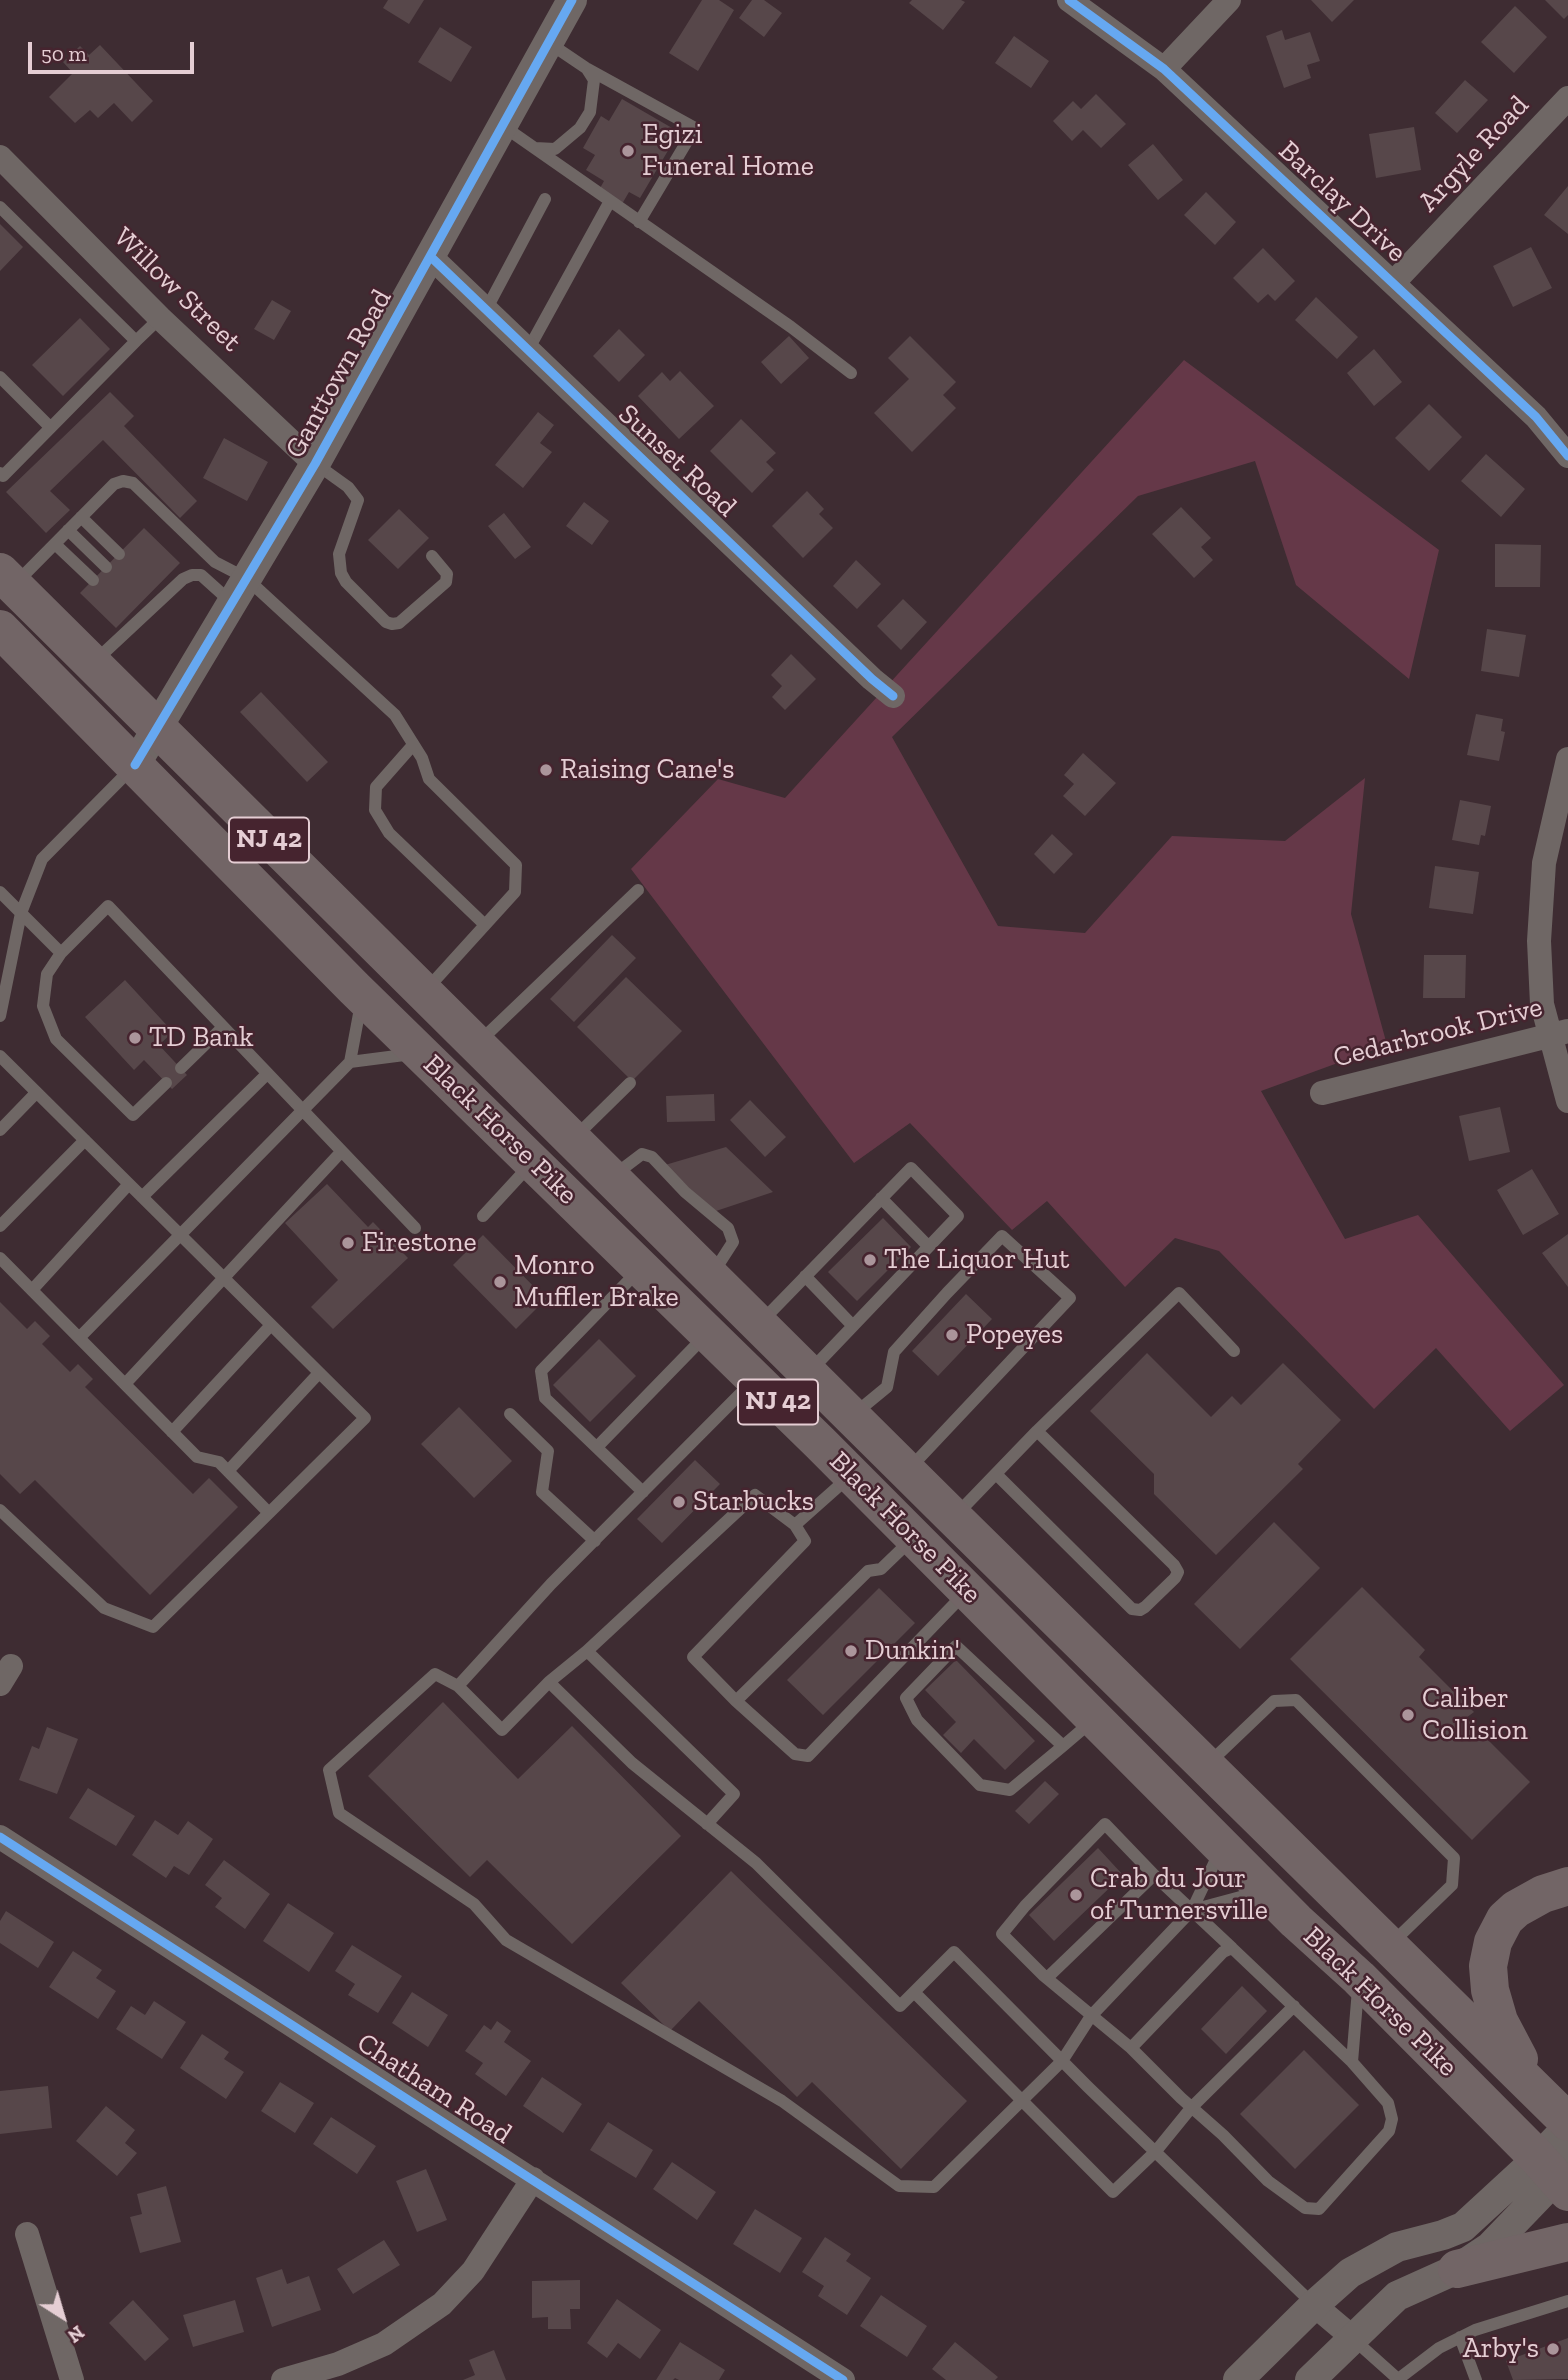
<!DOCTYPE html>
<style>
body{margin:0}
#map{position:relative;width:1568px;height:2380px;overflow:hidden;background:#3e2c32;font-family:"Zilla Slab",serif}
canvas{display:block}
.north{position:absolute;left:28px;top:2282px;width:70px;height:70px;-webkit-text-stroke:5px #46242f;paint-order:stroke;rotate:143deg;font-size:19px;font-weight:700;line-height:28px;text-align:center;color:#e5ced4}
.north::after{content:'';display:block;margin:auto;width:24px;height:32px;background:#e5ced4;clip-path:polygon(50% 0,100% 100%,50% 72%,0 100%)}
.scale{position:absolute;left:28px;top:42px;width:166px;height:32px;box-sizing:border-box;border:4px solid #e5ced4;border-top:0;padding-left:9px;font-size:21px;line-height:24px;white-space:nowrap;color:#e5ced4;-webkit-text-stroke:5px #46242f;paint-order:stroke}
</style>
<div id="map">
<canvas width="1568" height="2380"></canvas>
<div class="north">N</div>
<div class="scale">50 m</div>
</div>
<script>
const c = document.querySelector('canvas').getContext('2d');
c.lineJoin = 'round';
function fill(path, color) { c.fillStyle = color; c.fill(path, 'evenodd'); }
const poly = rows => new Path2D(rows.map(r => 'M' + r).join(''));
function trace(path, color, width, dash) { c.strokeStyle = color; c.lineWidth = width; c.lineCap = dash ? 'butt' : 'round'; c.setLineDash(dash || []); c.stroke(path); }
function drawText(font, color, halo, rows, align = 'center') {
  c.font = font + ' "Zilla Slab",serif'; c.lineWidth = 5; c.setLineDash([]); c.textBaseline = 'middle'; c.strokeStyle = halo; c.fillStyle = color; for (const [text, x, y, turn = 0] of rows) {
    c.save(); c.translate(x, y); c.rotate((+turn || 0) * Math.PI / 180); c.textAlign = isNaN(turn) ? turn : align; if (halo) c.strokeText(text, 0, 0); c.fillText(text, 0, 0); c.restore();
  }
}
const green = poly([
 [1184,360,1439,550,1409,679,1296,585,1255,461,1138,496,892,737,998,926,1085,933,1172,836,1285,841,1365,778,1351,914,1387,1045,1261,1091,1345,1239,1418,1215,1564,1385,1510,1431,1436,1348,1374,1409,1219,1251,1175,1238,1125,1287,1047,1201,1012,1230,910,1123,854,1163,631,869,718,779,785,798]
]);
const building = poly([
 [388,0,424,0,409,24,383,8],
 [702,0,719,0,734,10,698,71,669,53],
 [752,0,764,0,782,13,764,37,739,18],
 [912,0,961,0,965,2,943,30,909,3],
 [1311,0,1354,0,1332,22],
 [1545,0,1568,0,1568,15,1564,19],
 [1515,6,1547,37,1514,73,1481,42],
 [440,27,472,47,451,82,418,62],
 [1282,30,1285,40,1310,32,1320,61,1307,65,1311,78,1284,88,1266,36],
 [1014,36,1049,61,1031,88,995,63],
 [100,45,153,101,132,122,114,103,98,118,90,110,75,123,49,97,73,73,63,62,80,46,89,55],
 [1465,80,1488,100,1457,133,1435,113],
 [1096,94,1126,124,1101,148,1083,130,1072,141,1053,121,1073,101,1081,109],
 [622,99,679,132,640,198,629,192,622,204,599,190,604,181,586,170,595,155,583,148,601,116,609,121],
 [1414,127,1421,170,1376,178,1369,134],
 [1153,144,1183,180,1158,200,1128,165],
 [1568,186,1568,234,1544,215],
 [1206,192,1236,222,1215,245,1184,215],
 [0,224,23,247,0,271],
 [1531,247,1552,288,1513,307,1493,266],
 [1263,248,1295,281,1275,301,1268,294,1258,303,1233,278],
 [1316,297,1358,337,1337,359,1295,320],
 [272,300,291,311,274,340,254,329],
 [80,318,110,349,63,396,32,365],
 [619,329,645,355,619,382,593,356],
 [789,336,809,358,781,384,761,362],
 [910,336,956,382,943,395,956,408,912,452,874,413,909,379,888,358],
 [1374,349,1402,382,1374,406,1347,373],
 [680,371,714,406,679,439,638,396,662,372,670,381],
 [110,392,134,416,124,426,197,501,180,518,103,440,50,491,70,510,46,533,6,492],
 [1429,404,1462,437,1429,471,1395,438],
 [538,412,554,425,540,443,552,452,523,488,495,465],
 [741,419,776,453,766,462,774,470,752,493,710,451],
 [224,438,268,462,247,501,203,478],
 [1486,454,1525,489,1501,517,1461,481],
 [807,491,824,509,819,514,833,528,803,558,772,526],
 [584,502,609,521,592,545,566,526],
 [1181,507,1211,538,1201,547,1213,560,1194,578,1152,534],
 [399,509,429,538,398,569,368,540],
 [504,513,531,547,515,559,488,526],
 [144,528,180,563,116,628,80,593],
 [1495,544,1541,545,1540,587,1495,587],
 [856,560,881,584,857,609,833,586],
 [903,599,927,622,901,650,877,626],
 [1487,629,1526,635,1519,677,1481,671],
 [791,654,816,679,785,710,772,697,782,686,771,675],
 [261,692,328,762,307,782,240,712],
 [1476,714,1503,719,1501,731,1505,732,1499,761,1467,755],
 [1083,753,1116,783,1085,816,1063,796,1074,784,1064,775],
 [1460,800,1491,806,1485,836,1481,835,1479,845,1452,840],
 [1052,834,1073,854,1054,874,1034,854],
 [1435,866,1479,872,1473,914,1429,908],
 [612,935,636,958,574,1022,550,999],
 [1424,955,1466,955,1465,998,1423,998],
 [626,977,682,1031,632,1081,577,1027],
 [125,980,173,1032,159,1045,187,1075,172,1089,144,1060,134,1070,85,1017],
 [714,1094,715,1121,667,1122,666,1096],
 [750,1100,786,1137,765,1157,730,1120],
 [1500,1107,1510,1152,1469,1161,1459,1116],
 [726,1147,773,1192,713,1212,665,1165],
 [1532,1169,1559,1214,1523,1235,1497,1190],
 [327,1184,368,1227,373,1222,408,1258,333,1329,311,1307,338,1280,285,1223],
 [883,1218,911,1247,857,1301,828,1272],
 [1568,1234,1568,1287,1542,1253],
 [483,1235,546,1299,516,1329,453,1265],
 [966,1294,992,1319,938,1376,912,1351],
 [0,1302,27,1329,35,1321,50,1336,42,1344,70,1372,78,1364,93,1379,85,1387,193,1494,209,1478,238,1507,150,1595,35,1480,20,1494,0,1474],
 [599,1339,636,1376,590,1422,553,1385],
 [1147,1353,1211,1417,1232,1396,1241,1405,1283,1363,1341,1420,1298,1464,1303,1469,1216,1555,1154,1494,1154,1474,1090,1411],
 [459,1407,512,1461,474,1498,421,1444],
 [695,1460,720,1484,662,1543,637,1519],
 [1274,1522,1320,1568,1240,1649,1194,1604],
 [1362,1587,1425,1650,1419,1657,1474,1712,1466,1718,1530,1782,1472,1840,1290,1659],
 [879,1588,915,1623,823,1715,787,1680],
 [956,1660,1035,1741,1005,1770,974,1739,961,1753,943,1735,956,1722,925,1690],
 [443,1702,518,1779,572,1726,681,1836,572,1944,487,1860,470,1877,368,1776],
 [47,1727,78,1739,57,1794,19,1780,32,1746,39,1749],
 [1045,1781,1059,1794,1029,1824,1015,1811],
 [88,1788,135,1816,116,1846,69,1818],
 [155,1820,178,1835,188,1821,213,1839,189,1875,174,1866,166,1878,132,1855],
 [1098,1848,1123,1875,1054,1941,1029,1915],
 [224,1860,270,1894,245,1929,215,1907,222,1898,205,1885],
 [731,1871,967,2101,901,2169,812,2082,797,2097,699,2001,670,2031,621,1983],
 [288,1903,334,1933,309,1972,263,1941],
 [6,1911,54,1942,38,1968,0,1943,0,1921],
 [352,1945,402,1976,378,2013,348,1995,355,1984,335,1971],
 [73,1951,102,1970,96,1978,116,1991,98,2019,49,1987],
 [1242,1986,1267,2011,1226,2054,1201,2029],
 [412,1992,448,2015,428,2047,392,2023],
 [154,2001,186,2022,162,2059,116,2029,131,2006,145,2015],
 [497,2021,511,2031,504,2042,531,2061,506,2096,475,2074,483,2063,465,2051,484,2025,491,2030],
 [202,2034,229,2052,224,2059,244,2072,226,2099,180,2068],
 [1304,2050,1359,2105,1295,2169,1240,2114],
 [542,2077,582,2104,563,2133,523,2106],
 [280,2082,314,2103,295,2133,261,2111],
 [48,2086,52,2128,0,2134,0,2091],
 [106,2106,135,2130,125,2143,137,2153,117,2176,76,2141],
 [331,2117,376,2146,357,2174,313,2144],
 [608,2122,653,2150,636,2178,590,2150],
 [672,2162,716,2192,697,2220,653,2189],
 [426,2169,447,2220,417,2232,396,2181],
 [166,2186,181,2242,140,2253,130,2217,142,2214,137,2194],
 [755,2209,802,2238,780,2273,733,2244],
 [825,2237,851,2254,846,2261,871,2278,847,2315,818,2296,824,2286,802,2272],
 [384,2240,400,2265,353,2294,337,2269],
 [282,2269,287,2284,309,2276,321,2310,272,2327,256,2278],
 [580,2280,580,2309,570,2309,571,2329,548,2329,548,2317,532,2318,532,2281],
 [881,2295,927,2326,907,2357,860,2326],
 [617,2299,661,2330,640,2359,618,2343,607,2358,587,2343],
 [133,2300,169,2339,145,2361,109,2323],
 [235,2300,244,2332,193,2347,183,2315],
 [1568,2338,1568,2379,1513,2380,1506,2361],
 [680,2342,725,2370,719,2380,679,2380,675,2378,673,2380,656,2380],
 [955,2342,998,2377,995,2380,946,2380,932,2369],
 [494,2350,506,2380,463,2380,475,2375,469,2360]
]);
const service = poly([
 [549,43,586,68,695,128,639,222],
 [503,126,791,327,851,373],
 [535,148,555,149,580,128,590,112,594,80,587,69],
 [0,207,136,341,3,476,0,473],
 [486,310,545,199],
 [136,341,160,318],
 [528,350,610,201],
 [0,377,50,427],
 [316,464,348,487,358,500,339,554,341,573,346,582,386,622,392,624,399,623,446,582,447,574,432,556],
 [81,517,119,554],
 [68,530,106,567],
 [55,544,93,580],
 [17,582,114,484,123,481,133,483,215,562,246,578,395,715,422,758,429,779,516,865,515,892,426,990],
 [94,662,183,579,192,575,201,575,231,602],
 [413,745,376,787,375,810,389,833,485,925],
 [0,892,61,953],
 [0,1016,21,913,42,859,132,768],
 [479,1042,638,890],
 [0,1056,365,1418,269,1513],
 [350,1062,412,1054],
 [181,1068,223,1027],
 [166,1083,133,1115,56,1039,43,1006,47,974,61,953,108,906,415,1228],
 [0,1130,36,1093],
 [575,1137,630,1083],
 [613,1176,642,1154,652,1157,685,1192,728,1228,733,1242,713,1273],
 [142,1197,267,1074],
 [881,1198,928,1246],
 [483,1216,530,1165],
 [0,1226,85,1140],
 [0,1258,197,1457,219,1462,269,1513,153,1627,104,1608,0,1510],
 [638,1271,541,1371,545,1398,643,1492],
 [805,1276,852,1325],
 [32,1290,129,1184],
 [760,1323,911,1168,958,1216,811,1370],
 [79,1338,350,1062,361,1003],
 [751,1383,551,1584,458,1686,502,1730,549,1682,632,1763,756,1863,900,2006,954,1952,1088,2087,1313,2304],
 [125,1384,341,1152],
 [510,1414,548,1451,542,1492,595,1541],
 [853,1415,887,1387,894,1352,947,1293,1002,1236,1070,1298,910,1468],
 [1037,1431,1179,1293,1234,1351],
 [172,1432,271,1325],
 [597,1447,704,1337],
 [228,1471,319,1373],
 [849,1477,795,1525,805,1541,693,1657,736,1701,868,1571,881,1569,910,1541],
 [956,1515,1037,1431,1174,1565,1178,1572,1175,1578,1145,1607,1140,1610,1132,1609,996,1474],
 [587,1651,734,1794,707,1824],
 [549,1682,587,1651,755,1495,795,1525],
 [458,1686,435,1674,329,1770,339,1813,474,1904,506,1940,782,2101,899,2186,934,2187,1062,2061,1091,2016,1192,1910,1219,1853],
 [736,1701,795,1754,808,1756,964,1594],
 [1063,1746,956,1646,906,1698,917,1720,980,1785,1010,1790,1063,1746,1091,1722],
 [1208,1764,1274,1701,1296,1700,1454,1858,1452,1885,1392,1943],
 [1192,1910,1259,1892],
 [1047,1978,1154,1875],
 [914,1992,1113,2192,1156,2151,1191,2108,1294,2006],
 [1131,2048,1044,1976,1002,1934,1025,1906,1105,1824,1154,1875,1232,1948],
 [1352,2062,1232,1948,1223,1952,1131,2048,1181,2098,1223,2135,1268,2181,1305,2208,1319,2209,1389,2131,1392,2119,1388,2103,1352,2062,1358,1989],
 [1460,2337,1476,2380],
 [1352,2338,1399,2380],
 [1397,2380,1439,2348,1475,2330,1568,2301]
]);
const minor = poly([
 [1069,0,1164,69,1536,417,1568,456],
 [1164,69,1229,0],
 [0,157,160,318,315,464],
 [431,257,872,679,893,696],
 [1394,282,1568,98],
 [1568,759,1544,863,1539,941,1542,1004,1568,1101],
 [1322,1093,1568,1031],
 [0,1684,11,1666],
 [0,1837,843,2380],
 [27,2234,72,2380],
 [1314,2305,1352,2337],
 [283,2380,338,2364,384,2344,442,2304,473,2271,533,2179]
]);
const tertiary = poly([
 [135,765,315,464,572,0],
 [1238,2380,1314,2305,1350,2273,1397,2247,1443,2235,1463,2227,1538,2158,1568,2127],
 [1310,2380,1397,2296,1457,2269,1490,2247,1542,2193,1563,2158]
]);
const trunk = poly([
 [0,572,953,1517,1568,2122],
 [0,629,354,988,820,1443,1296,1921,1359,1978,1538,2158,1568,2192],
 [1519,2059,1499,2021,1490,1990,1488,1966,1493,1942,1505,1919,1516,1909,1543,1894,1568,1886],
 [1457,2269,1568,2242]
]);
const cycleway = poly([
 [1069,0,1164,69,1536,417,1568,456],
 [431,257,872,679,893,696],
 [135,765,315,464,572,0],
 [0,1837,843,2380]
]);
const markers = [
 [628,151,7,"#ab959b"],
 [546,770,7,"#ab959b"],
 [135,1038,7,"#ab959b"],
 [348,1243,7,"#ab959b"],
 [870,1260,7,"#ab959b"],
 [500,1282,7,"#ab959b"],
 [952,1335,7,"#ab959b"],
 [679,1502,7,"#ab959b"],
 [851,1651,7,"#ab959b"],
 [1408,1715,7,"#ab959b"],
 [1076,1895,7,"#ab959b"],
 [1553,2349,7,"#ab959b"]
];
const shields = [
 [269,840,80],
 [778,1402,80]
];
const shieldNames = [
 ["NJ 42",269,840],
 ["NJ 42",778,1402]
];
const poiNames = [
 ["Egizi",642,135],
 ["Funeral Home",642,167],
 ["Raising Cane's",560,770],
 ["TD Bank",149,1038],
 ["Firestone",362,1243],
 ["The Liquor Hut",884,1260],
 ["Monro",514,1266],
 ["Muffler Brake",514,1298],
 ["Popeyes",966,1335],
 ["Starbucks",693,1502],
 ["Dunkin'",865,1651],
 ["Caliber",1422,1699],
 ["Collision",1422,1731],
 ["Crab du Jour",1090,1879],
 ["of Turnersville",1090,1911],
 ["Arby's",1539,2349,"right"]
];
const streetNames = [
 ["Argyle Road",1474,154,-47],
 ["Barclay Drive",1342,202,43],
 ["Willow Street",177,290,44],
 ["Ganttown Road",339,374,-61],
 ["Sunset Road",677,461,43],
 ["Cedarbrook Drive",1438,1033,-14],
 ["Black Horse Pike",500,1130,44],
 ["Black Horse Pike",905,1528,45],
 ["Black Horse Pike",1380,2002,44],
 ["Chatham Road",434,2089,33]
];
fill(green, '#653848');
fill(building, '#57474a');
trace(service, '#6f6765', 12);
trace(minor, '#6f6765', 24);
trace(tertiary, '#6f6765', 30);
trace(trunk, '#726566', 38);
trace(cycleway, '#66a8f1', 9);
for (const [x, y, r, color] of markers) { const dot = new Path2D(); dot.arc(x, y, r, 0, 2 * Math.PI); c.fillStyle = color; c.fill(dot); trace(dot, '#46242f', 2.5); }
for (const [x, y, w] of shields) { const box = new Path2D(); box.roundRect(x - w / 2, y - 22.5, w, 45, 5); c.fillStyle = '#46242f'; c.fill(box); trace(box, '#e5ced4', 2); }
drawText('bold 26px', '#e5ced4', null, shieldNames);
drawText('28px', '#e5ced4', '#46242f', poiNames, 'left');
drawText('28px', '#e5ced4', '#46242f', streetNames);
</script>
